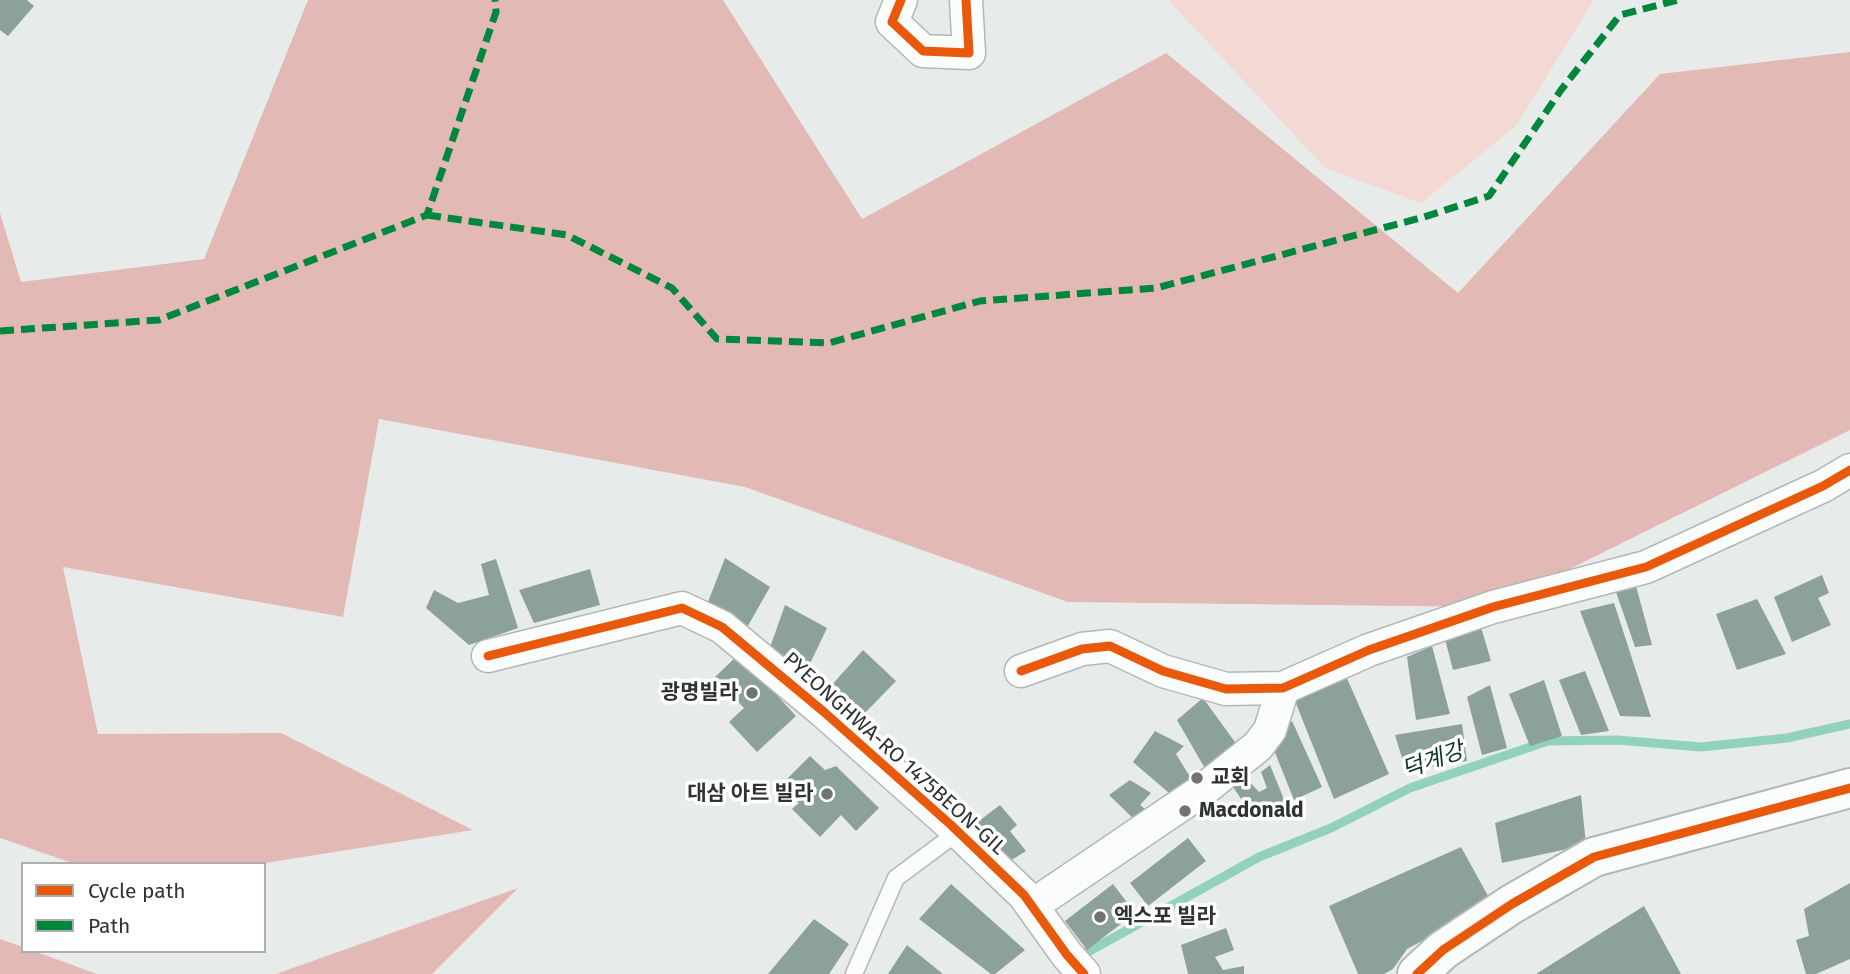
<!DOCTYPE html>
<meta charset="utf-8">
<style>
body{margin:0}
#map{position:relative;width:1850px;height:974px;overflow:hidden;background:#e7ecea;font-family:"Fira Sans",sans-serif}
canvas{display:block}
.legend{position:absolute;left:21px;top:862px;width:245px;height:91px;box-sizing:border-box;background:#fff;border:2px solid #acadad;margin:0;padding:9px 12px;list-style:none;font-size:21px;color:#2f3331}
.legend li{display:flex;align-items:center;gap:14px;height:35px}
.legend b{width:35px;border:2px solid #acadad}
</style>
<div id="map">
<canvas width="1850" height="974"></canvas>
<ul class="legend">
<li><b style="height:9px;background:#e8590c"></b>Cycle path</li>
<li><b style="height:9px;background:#00873e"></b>Path</li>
</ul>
</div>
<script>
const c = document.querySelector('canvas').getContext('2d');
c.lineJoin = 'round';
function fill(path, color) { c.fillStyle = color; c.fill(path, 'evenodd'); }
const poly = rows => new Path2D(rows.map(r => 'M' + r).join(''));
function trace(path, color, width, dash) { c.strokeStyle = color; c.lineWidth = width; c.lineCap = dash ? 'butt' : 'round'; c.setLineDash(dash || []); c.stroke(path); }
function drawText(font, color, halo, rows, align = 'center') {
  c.font = font + ' "Fira Sans","Noto Sans KR",sans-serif'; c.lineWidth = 7; c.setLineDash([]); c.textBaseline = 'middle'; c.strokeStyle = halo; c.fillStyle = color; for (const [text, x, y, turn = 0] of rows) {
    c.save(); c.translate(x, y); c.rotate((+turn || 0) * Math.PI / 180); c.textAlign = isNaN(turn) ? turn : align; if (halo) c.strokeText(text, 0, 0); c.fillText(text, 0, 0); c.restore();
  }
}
const green = poly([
 [1172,0,1594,0,1516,126,1421,203,1325,168,1169,1]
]);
const forest = poly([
 [308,0,723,0,862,219,1166,53,1458,293,1660,74,1850,52,1850,430,1493,607,1068,602,745,487,379,419,343,617,63,567,98,734,281,733,473,830,259,864,75,864,0,838,0,213,21,282,204,259],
 [518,888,432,974,276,974],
 [0,939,23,947,23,951,34,951,97,974,0,974]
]);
const stream = poly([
 [1080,964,1088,952,1259,857,1331,828,1410,788,1548,741,1617,740,1701,747,1787,738,1850,724]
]);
const building = poly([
 [0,0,27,0,34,6,8,36,0,30],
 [725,558,770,587,745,631,708,602],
 [496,559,518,628,469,645,426,608,434,590,458,603,489,595,481,564],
 [590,569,600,605,534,623,519,590],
 [1822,575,1829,593,1818,598,1831,625,1792,642,1774,597],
 [1636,586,1652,645,1635,647,1616,592],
 [1757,599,1786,654,1737,670,1716,614],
 [1614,603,1651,717,1620,716,1580,611],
 [785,605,827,628,805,674,768,653],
 [1481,627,1491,661,1453,670,1445,639],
 [1432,646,1450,714,1416,720,1407,657],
 [863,650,896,681,862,716,830,687],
 [739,654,796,716,757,752,729,722,744,708,715,677],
 [1585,671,1609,731,1581,735,1559,680],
 [1346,676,1389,774,1334,799,1295,701],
 [1544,680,1562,736,1530,746,1509,694],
 [1490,685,1507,748,1482,755,1467,697],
 [1203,698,1240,749,1207,772,1177,720],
 [1292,721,1322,787,1294,800,1270,740],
 [1462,724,1467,761,1406,771,1395,735],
 [1155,731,1184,746,1176,754,1192,780,1169,793,1133,762],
 [810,756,825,770,836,766,879,808,856,831,841,815,820,837,792,809,799,803,781,785],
 [1270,765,1286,804,1256,820,1228,780,1242,774,1259,792,1267,788,1261,772],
 [1130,780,1151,793,1140,805,1150,813,1140,825,1109,795],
 [1581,795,1586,845,1502,863,1495,823],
 [1000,805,1017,825,1010,831,1026,851,1005,864,971,827],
 [1188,838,1206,861,1148,906,1130,883],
 [1461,847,1492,903,1407,949,1393,969,1384,974,1358,974,1329,906],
 [1850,883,1850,959,1816,974,1806,974,1796,940,1809,936,1804,909],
 [951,884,1025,950,995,974,991,974,919,919],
 [1113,884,1135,913,1087,950,1065,921],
 [1644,906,1681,974,1536,974],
 [814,919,849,944,829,974,768,974],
 [1226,928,1234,950,1215,957,1223,970,1244,966,1244,974,1188,974,1181,945],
 [907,945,943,974,888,974]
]);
const lane = poly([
 [854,974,896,878,958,832]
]);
const street = poly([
 [901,0,892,22,923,51,969,53,966,0],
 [488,656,682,608,722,627,824,712,951,825,1024,895,1067,955,1084,974],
 [1021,671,1082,649,1110,646,1163,671,1226,689,1283,688,1369,650,1493,607,1646,567,1823,486,1850,470],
 [1033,905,1203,790,1258,746,1270,730,1283,688]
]);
const secondary = poly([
 [1417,974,1443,950,1512,904,1594,857,1850,788]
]);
const quiet = poly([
 [427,215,567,235,672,288,717,339,829,343,980,301,1156,288,1424,217,1489,196,1561,90,1620,15,1678,0],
 [0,331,159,320,427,215,496,12,495,0]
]);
const cycleway = poly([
 [901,0,892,22,923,51,969,53,966,0],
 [488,656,682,608,722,627,824,712,951,825,1024,895,1067,955,1084,974],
 [1021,671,1082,649,1110,646,1163,671,1226,689,1283,688,1369,650,1493,607,1646,567,1823,486,1850,470],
 [1417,974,1443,950,1512,904,1594,857,1850,788]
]);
const markers = [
 [752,693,7,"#6f7472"],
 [1197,778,7,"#6f7472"],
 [827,794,7,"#6f7472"],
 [1185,811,7,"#6f7472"],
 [1100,917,7,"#6f7472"]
];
const poiNames = [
 ["광명빌라",738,693,"right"],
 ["교회",1211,778],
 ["대삼 아트 빌라",813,794,"right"],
 ["Macdonald",1199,811],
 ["엑스포 빌라",1114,917]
];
const streetNames = [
 ["PYEONGHWA-RO 1475BEON-GIL",894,754,42]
];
const waterNames = [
 ["덕계강",1433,761,-20]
];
fill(green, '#f4d8d3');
fill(forest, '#e3b9b5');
trace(stream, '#92d1bb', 9);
fill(building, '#8ca19a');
trace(lane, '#b3b8b6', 19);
trace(street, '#b3b8b6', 35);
trace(secondary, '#b3b8b6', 42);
trace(lane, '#fbfcfc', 16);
trace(street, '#fbfcfc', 32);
trace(secondary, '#fbfcfc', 38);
trace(quiet, '#00873e', 7, [14, 7]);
trace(cycleway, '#e8590c', 9);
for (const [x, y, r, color] of markers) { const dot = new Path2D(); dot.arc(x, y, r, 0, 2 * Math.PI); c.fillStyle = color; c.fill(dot); trace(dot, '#fff', 2.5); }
drawText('bold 21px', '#2f3331', '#fff', poiNames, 'left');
drawText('21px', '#2f3331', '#fff', streetNames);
drawText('italic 23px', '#0b3528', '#fff', waterNames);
</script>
